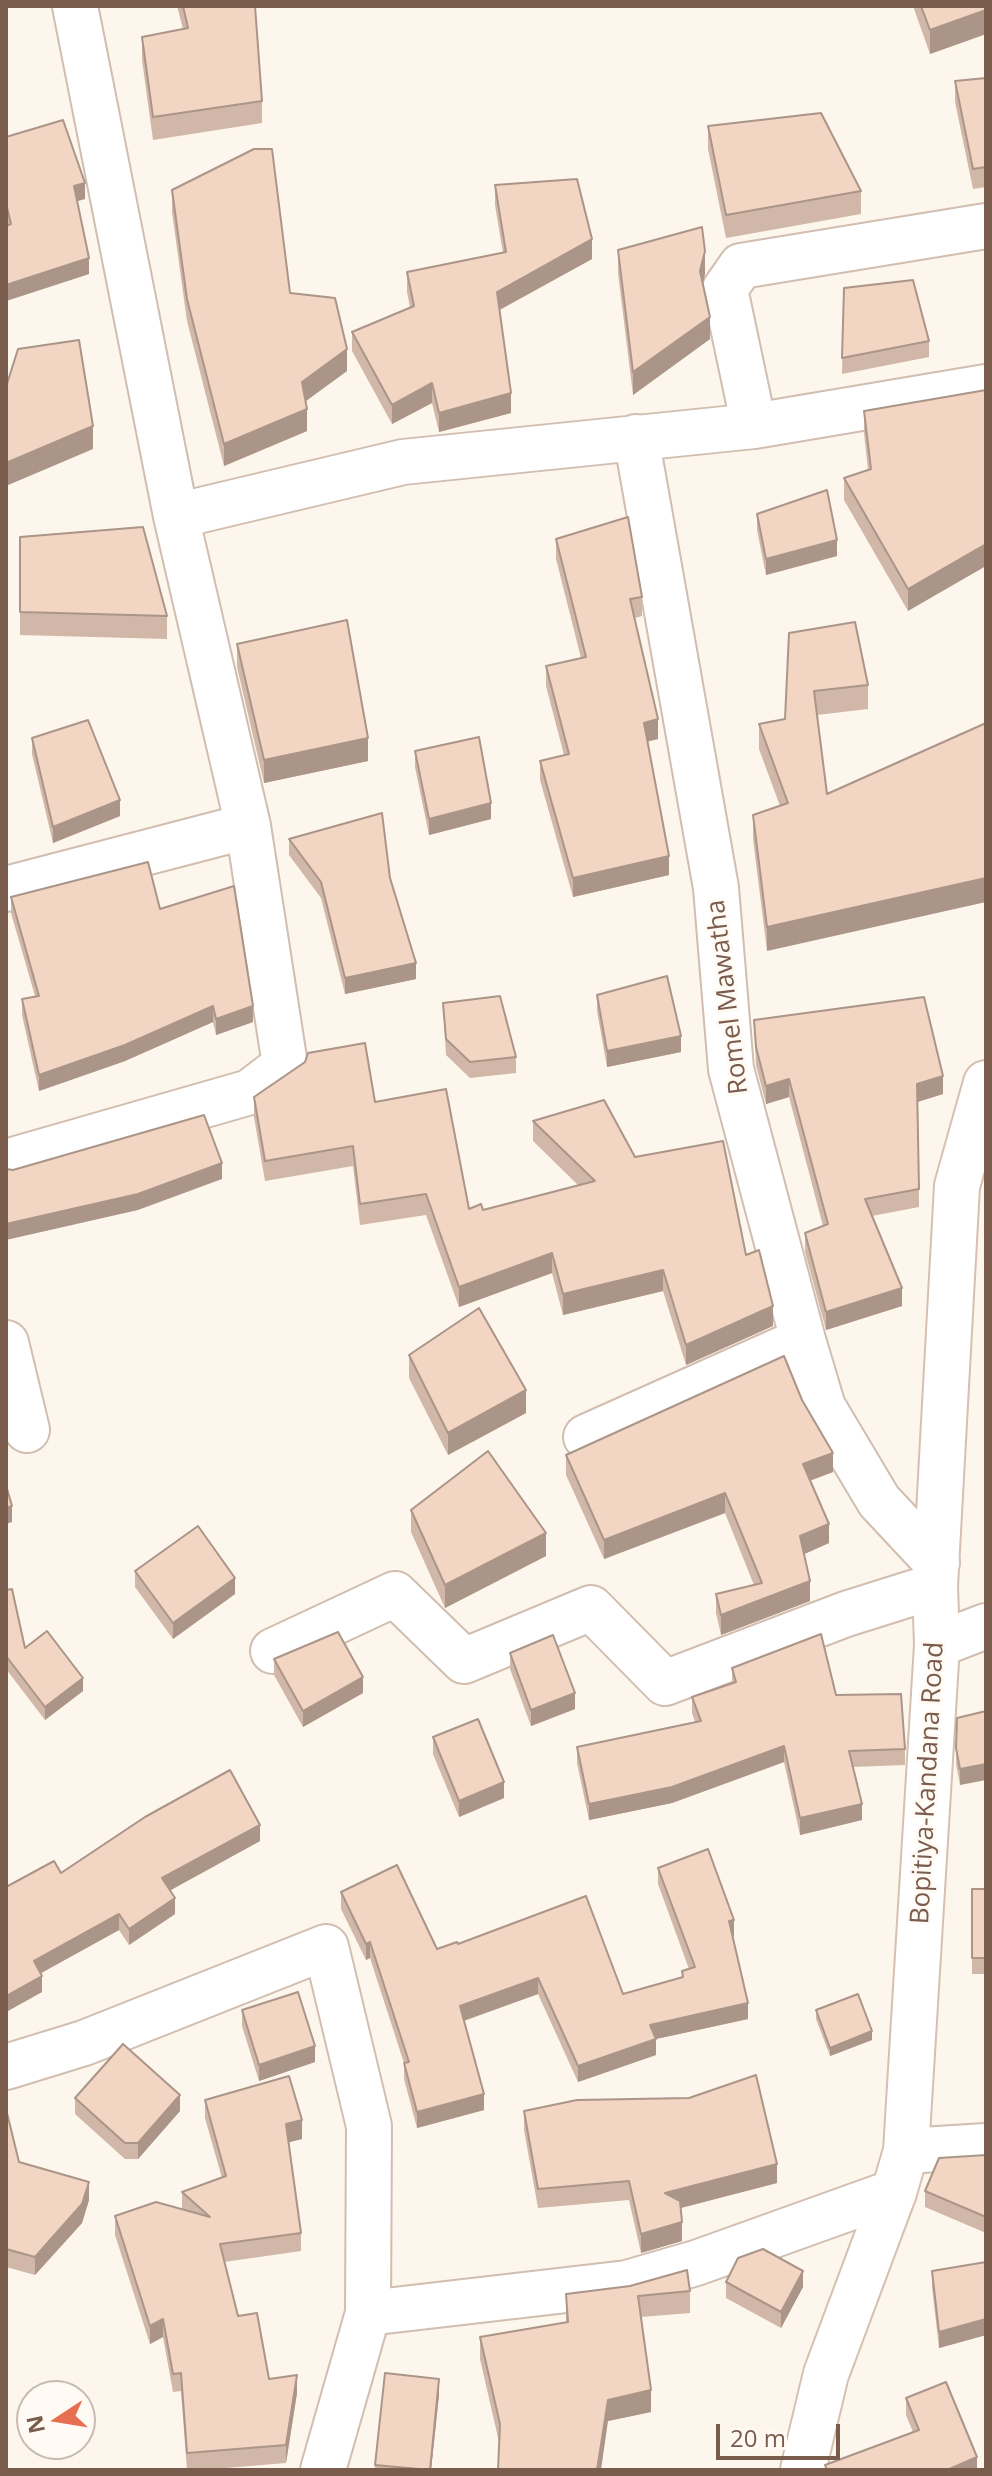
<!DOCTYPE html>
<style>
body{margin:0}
#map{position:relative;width:992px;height:2476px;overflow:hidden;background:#fdf6ec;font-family:"Open Sans",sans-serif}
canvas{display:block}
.frame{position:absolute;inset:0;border:8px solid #7a5c4d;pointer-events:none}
.north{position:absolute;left:16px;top:2380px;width:80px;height:80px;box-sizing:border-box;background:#fffaf3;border:2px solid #cabbb1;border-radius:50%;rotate:258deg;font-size:22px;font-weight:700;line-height:32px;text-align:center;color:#7a5c4d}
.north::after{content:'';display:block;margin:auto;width:28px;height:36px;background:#e76f51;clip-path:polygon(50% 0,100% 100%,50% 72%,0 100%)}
.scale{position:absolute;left:716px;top:2424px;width:124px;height:36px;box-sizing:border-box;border:4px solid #7a5c4d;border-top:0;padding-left:10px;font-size:24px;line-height:28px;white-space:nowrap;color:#7a5c4d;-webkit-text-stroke:6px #fffaf3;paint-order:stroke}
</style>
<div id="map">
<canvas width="992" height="2476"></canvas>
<div class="frame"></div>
<div class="north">N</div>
<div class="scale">20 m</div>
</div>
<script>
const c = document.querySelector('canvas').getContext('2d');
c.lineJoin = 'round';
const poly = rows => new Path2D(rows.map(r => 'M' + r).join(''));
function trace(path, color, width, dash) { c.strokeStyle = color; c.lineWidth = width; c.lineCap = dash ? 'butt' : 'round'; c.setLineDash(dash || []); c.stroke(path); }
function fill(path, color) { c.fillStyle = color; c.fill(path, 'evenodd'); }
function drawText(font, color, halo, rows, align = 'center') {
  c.font = font + ' "Open Sans",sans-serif'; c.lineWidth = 6; c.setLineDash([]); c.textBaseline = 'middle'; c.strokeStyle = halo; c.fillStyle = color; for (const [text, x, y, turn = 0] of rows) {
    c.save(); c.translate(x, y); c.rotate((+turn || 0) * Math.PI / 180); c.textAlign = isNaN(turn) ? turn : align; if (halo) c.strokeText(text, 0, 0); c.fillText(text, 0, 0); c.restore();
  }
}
const street = poly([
 [754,426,725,289,741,266,986,226],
 [636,437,716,888,731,1069,803,1340,823,1407,879,1501,937,1563],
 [176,516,403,462,754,426,986,387],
 [6,889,248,826],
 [6,1162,250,1092,285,1065,248,826,176,516,75,6],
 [6,1343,27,1430],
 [586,1437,803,1340],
 [937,1645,986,1626],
 [273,1651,395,1594,464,1661,591,1608,665,1683,846,1614,935,1586],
 [6,2067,84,2043,326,1947,369,2126,368,2313,323,2470],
 [906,2151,986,2146],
 [368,2313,627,2283,696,2263,894,2192]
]);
const secondary = poly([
 [803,2470,826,2374,894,2192,906,2151,937,1645,935,1586,957,1186,986,1083]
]);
const wall = poly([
 [177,6,255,6,262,101,262,123,153,140,142,60,142,37,183,29],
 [913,6,986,6,986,34,930,54],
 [986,78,986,187,973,189,955,102,955,81],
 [708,126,861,191,861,214,726,238,708,149],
 [6,137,85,199,77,201,89,274,6,301,6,226,7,225,6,219],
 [495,185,592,259,500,310,511,413,439,432,432,403,392,424,352,351,352,332,410,307,407,292,407,272,503,253,495,205],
 [172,190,290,293,347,371,305,401,307,431,224,466,187,321,172,212],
 [618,250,705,274,703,283,710,339,633,395,618,273],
 [844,288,929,341,929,357,842,374],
 [986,390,908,611,844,500,844,478,868,470,864,433,864,411],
 [757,514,837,556,766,575,757,530],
 [20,537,167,616,167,639,20,635],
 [556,539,642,597,642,616,635,618,658,739,647,742,669,875,573,897,540,780,540,761,564,755,546,686,546,666,581,658,556,559],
 [789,633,868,685,868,709,817,715,767,951,753,839,753,815,780,806,759,749,759,724,785,719],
 [237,644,368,761,264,783,237,667],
 [32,738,120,816,53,843,32,754],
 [415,751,491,819,429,835,415,767],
 [289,839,390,878,416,979,345,994,321,898,289,855],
 [11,897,160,909,253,1022,216,1035,213,1022,125,1061,39,1091,22,1015,22,999,35,996,11,913],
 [597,995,681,1052,607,1067,597,1011],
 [443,1003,516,1057,516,1073,470,1078,446,1055],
 [754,1020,943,1094,918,1102,919,1207,872,1216,902,1306,826,1330,805,1252,805,1233,823,1226,789,1097,766,1104,756,1065],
 [254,1097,375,1102,469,1209,483,1210,579,1186,533,1141,533,1121,635,1157,746,1255,773,1326,686,1365,663,1291,563,1315,552,1273,459,1307,426,1215,360,1225,353,1166,265,1181,254,1117],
 [409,1355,526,1413,448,1455,409,1378],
 [802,1400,833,1472,810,1481,829,1543,804,1554,810,1601,721,1635,716,1613,716,1594,754,1585,725,1513,604,1559,566,1475,566,1455],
 [411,1510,546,1556,445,1608,411,1532],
 [135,1571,235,1594,173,1639,135,1587],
 [6,1590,25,1648,83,1691,45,1720,6,1669],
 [510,1653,575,1709,531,1726,510,1669],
 [274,1659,363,1693,303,1727,274,1675],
 [732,1668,836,1695,905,1749,905,1765,853,1767,862,1820,800,1835,784,1762,672,1803,589,1820,577,1763,577,1747,695,1722,692,1713,692,1697,732,1683],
 [986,1711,960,1785,956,1764,957,1718],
 [433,1737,504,1798,459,1817,433,1754],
 [260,1841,170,1890,175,1914,129,1945,119,1930,41,1973,42,1992,6,2012,6,1887,61,1873],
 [658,1868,734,1936,733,1936,748,2019,656,2039,656,2055,578,2082,538,1994,464,2021,484,2110,417,2128,404,2079,404,2063,370,1958,366,1960,341,1909,341,1892,437,1949,458,1944,623,1994,682,1977,682,1971,689,1969,658,1884],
 [972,1889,986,1889,986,1974,972,1974],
 [242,2010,315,2062,259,2081,242,2026],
 [816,2010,872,2040,830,2056,816,2019],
 [75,2098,180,2111,138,2159,125,2159,75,2114],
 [205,2100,302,2139,289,2142,301,2233,301,2251,224,2262,238,2316,269,2379,297,2393,286,2463,202,2470,187,2470,181,2391,173,2392,163,2337,150,2344,115,2235,115,2216,182,2209,182,2192,222,2178,205,2118],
 [6,2109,19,2162,89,2200,82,2223,35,2275,6,2267],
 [524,2111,777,2183,681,2208,682,2241,641,2253,629,2200,538,2208,524,2130],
 [986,2155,986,2233,925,2207,925,2191],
 [986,2262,986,2335,939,2348,932,2287,932,2271],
 [726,2282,803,2287,781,2328,726,2298],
 [690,2291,690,2313,641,2317,651,2412,608,2421,499,2442,480,2359,480,2337,566,2322,566,2294],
 [439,2395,431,2470,375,2470,375,2465],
 [906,2398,977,2470,825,2470,825,2465,913,2432,906,2415]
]);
const shadedWall = poly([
 [986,10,986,34,930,54,930,30],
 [85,183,85,199,74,202,74,186],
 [592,239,592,259,497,311,497,292],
 [705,251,705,274,700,294,700,271],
 [89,258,89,274,6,301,6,285],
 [710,317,710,339,633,395,633,372],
 [347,349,347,371,302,404,302,382],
 [432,383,432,403,392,424,392,405],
 [511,393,511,413,439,432,439,413],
 [307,409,307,431,224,466,224,444],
 [93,426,93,449,6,486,6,463],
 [837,540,837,556,766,575,766,559],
 [986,544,986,566,908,611,908,589],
 [658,719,658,739,644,742,644,723],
 [368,738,368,761,264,783,264,760],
 [120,800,120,816,53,843,53,827],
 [491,803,491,819,429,835,429,819],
 [669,856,669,875,573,897,573,878],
 [986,878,986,902,767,951,767,927],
 [416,963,416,979,345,994,345,978],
 [213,1006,213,1022,125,1061,39,1091,39,1075],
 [253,1006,253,1022,216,1035,216,1019],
 [681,1036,681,1052,607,1067,607,1051],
 [943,1076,943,1094,917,1102,917,1084],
 [789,1079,789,1097,766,1104,766,1086],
 [222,1163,222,1179,138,1210,6,1240,6,1224],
 [552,1253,552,1273,459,1307,459,1287],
 [663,1270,663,1291,563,1315,563,1294],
 [902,1288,902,1306,826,1330,826,1312],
 [773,1306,773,1326,686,1365,686,1345],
 [526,1390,526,1413,448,1455,448,1433],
 [833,1453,833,1472,803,1483,803,1464],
 [725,1493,725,1513,604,1559,604,1540],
 [12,1506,12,1522,6,1524,6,1508],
 [829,1524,829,1543,800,1556,800,1536],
 [546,1533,546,1556,445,1608,445,1585],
 [235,1578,235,1594,173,1639,173,1623],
 [810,1581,810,1601,721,1635,721,1615],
 [363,1677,363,1693,303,1727,303,1711],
 [83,1678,83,1691,45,1720,45,1707],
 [575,1693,575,1709,531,1726,531,1710],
 [784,1746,784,1762,672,1803,589,1820,589,1804],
 [986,1764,986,1780,960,1785,960,1769],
 [504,1782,504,1798,459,1817,459,1801],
 [862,1804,862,1820,800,1835,800,1818],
 [260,1825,260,1841,162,1895,162,1878],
 [175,1898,175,1914,129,1945,129,1929],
 [119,1914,119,1930,34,1977,34,1961],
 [734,1920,734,1936,729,1938,729,1921],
 [370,1942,370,1958,366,1960,366,1944],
 [42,1976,42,1992,6,2012,6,1996],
 [538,1978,538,1994,460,2022,460,2006],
 [748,2003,748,2019,656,2039,656,2055,578,2082,578,2066,650,2025],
 [872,2031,872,2040,830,2056,830,2048],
 [315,2046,315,2062,259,2081,259,2065],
 [484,2094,484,2110,417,2128,417,2112],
 [180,2095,180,2111,138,2159,138,2143],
 [302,2120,302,2139,286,2143,286,2124],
 [777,2164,777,2183,665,2212,665,2193],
 [89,2182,89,2200,82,2223,35,2275,35,2257],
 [682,2222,682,2241,641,2253,641,2234],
 [803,2271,803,2287,781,2328,781,2312],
 [163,2319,163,2337,150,2344,150,2326],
 [986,2319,986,2335,939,2348,939,2332],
 [297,2375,297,2393,286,2463,286,2445],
 [439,2379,439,2395,431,2470,430,2470],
 [651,2390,651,2412,608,2421,601,2470,597,2470,608,2400],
 [977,2457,977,2470,947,2470]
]);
const building = poly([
 [183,6,255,6,262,101,153,117,142,37,188,28,183,6],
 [921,6,986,6,986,10,930,30,921,6],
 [986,78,986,167,973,169,955,81,986,78],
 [821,113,861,191,726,215,708,126,821,113],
 [63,120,85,183,74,186,89,258,6,285,6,226,11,224,6,203,6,137,63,120],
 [254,149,272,149,290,293,335,298,347,349,302,382,307,409,224,444,187,299,172,190,254,149],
 [577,179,592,239,497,292,511,393,439,413,432,383,392,405,352,332,414,306,407,272,506,252,495,185,577,179],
 [702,227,705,251,700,271,710,317,633,372,618,250,702,227],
 [913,280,929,341,842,358,844,288,913,280],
 [79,340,93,426,6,463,6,387,18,349,79,340],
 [986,390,986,544,908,589,844,478,871,469,864,411,986,390],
 [827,490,837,540,766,559,757,514,827,490],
 [628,517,642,597,630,599,658,719,644,723,669,856,573,878,540,761,569,754,546,666,586,657,556,539,628,517],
 [143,527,167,616,20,612,20,537,143,527],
 [347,620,368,738,264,760,237,644,347,620],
 [855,622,868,685,814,691,827,794,986,723,986,878,767,927,753,815,788,803,759,724,785,719,789,633,855,622],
 [88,720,120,800,53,827,32,738,88,720],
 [479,737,491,803,429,819,415,751,479,737],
 [382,813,390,878,416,963,345,978,321,882,289,839,382,813],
 [148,862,160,909,234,886,253,1006,216,1019,213,1006,125,1045,39,1075,22,999,39,996,11,897,148,862],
 [667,976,681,1036,607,1051,597,995,667,976],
 [500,996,516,1057,470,1062,446,1039,443,1003,500,996],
 [924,997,943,1076,917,1084,919,1189,865,1199,902,1288,826,1312,805,1233,828,1224,789,1079,766,1086,756,1047,754,1020,924,997],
 [365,1043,375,1102,446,1089,469,1209,481,1204,483,1210,595,1181,533,1121,604,1100,635,1157,723,1141,746,1255,759,1250,773,1306,686,1345,663,1270,563,1294,552,1253,459,1287,426,1194,360,1204,353,1146,265,1161,254,1097,305,1062,308,1053,365,1043],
 [204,1115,222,1163,138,1194,6,1224,6,1169,13,1170,204,1115],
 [479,1308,526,1390,448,1433,409,1355,479,1308],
 [784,1356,802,1400,833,1453,803,1464,829,1524,800,1536,810,1581,721,1615,716,1594,762,1583,725,1493,604,1540,566,1455,784,1356],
 [488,1451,546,1533,445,1585,411,1510,488,1451],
 [6,1485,12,1506,6,1508,6,1485],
 [198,1526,235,1578,173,1623,135,1571,198,1526],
 [12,1589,25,1648,47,1631,83,1678,45,1707,6,1656,6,1590,12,1589],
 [338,1632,363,1677,303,1711,274,1659,338,1632],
 [821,1634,836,1695,901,1694,905,1749,849,1751,862,1804,800,1818,784,1746,672,1787,589,1804,577,1747,701,1721,692,1697,736,1682,732,1668,821,1634],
 [553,1635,575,1693,531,1710,510,1653,553,1635],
 [986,1711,986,1764,960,1769,956,1748,957,1718,986,1711],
 [478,1719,504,1782,459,1801,433,1737,478,1719],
 [230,1770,260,1825,162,1878,175,1898,129,1929,119,1914,34,1961,42,1976,6,1996,6,1887,54,1861,61,1873,145,1817,230,1770],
 [708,1849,734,1920,729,1921,748,2003,650,2025,656,2039,578,2066,538,1978,460,2006,484,2094,417,2112,404,2063,409,2062,370,1942,366,1944,341,1892,397,1865,437,1949,457,1942,458,1944,586,1896,623,1994,683,1977,682,1971,695,1967,658,1868,708,1849],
 [972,1889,986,1889,986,1958,972,1958,972,1889],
 [298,1992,315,2046,259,2065,242,2010,298,1992],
 [858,1994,872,2031,830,2048,816,2010,858,1994],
 [123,2044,180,2095,138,2143,125,2143,75,2098,123,2044],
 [756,2075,777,2164,665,2193,680,2201,682,2222,641,2234,629,2181,538,2189,524,2111,577,2100,689,2098,756,2075],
 [289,2076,302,2120,286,2124,301,2233,220,2244,238,2316,257,2313,269,2379,297,2375,286,2445,187,2453,181,2373,173,2374,163,2319,150,2326,115,2216,156,2202,210,2217,182,2192,226,2176,205,2100,289,2076],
 [6,2109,19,2162,89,2182,82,2204,35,2257,6,2249,6,2109],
 [986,2155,986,2217,925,2191,939,2158,986,2155],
 [763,2249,803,2271,781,2312,726,2282,738,2258,763,2249],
 [986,2262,986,2319,939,2332,932,2271,986,2262],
 [687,2270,690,2291,638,2296,651,2390,608,2400,597,2470,498,2470,500,2424,480,2337,568,2322,566,2294,630,2286,687,2270],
 [385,2373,439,2379,430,2470,375,2465,385,2373],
 [946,2382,977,2457,947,2470,827,2470,825,2465,919,2430,906,2398,946,2382]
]);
const streetNames = [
 ["Romel Mawatha",728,997,-97],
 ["Bopitiya-Kandana Road",928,1783,-87]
];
trace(street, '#d1beb0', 48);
trace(secondary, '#d6c0b0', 48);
trace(street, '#fff', 44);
trace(secondary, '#fff', 44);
fill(wall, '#d1b7a8');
fill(shadedWall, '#aa9588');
fill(building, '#f3d5c3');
trace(building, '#aa9588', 2);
drawText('26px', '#7a5c4d', '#fffaf3', streetNames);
</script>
